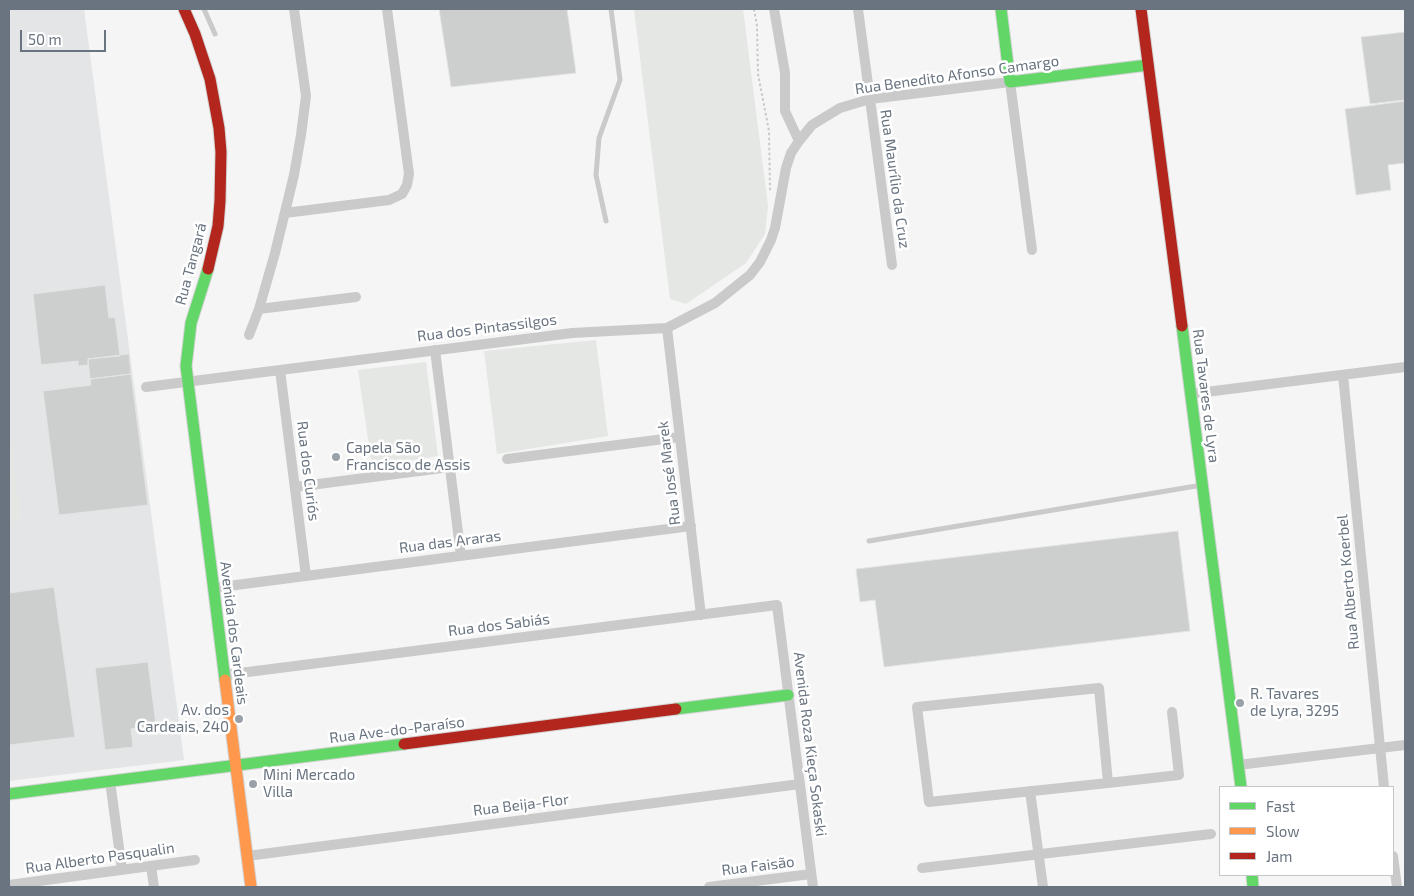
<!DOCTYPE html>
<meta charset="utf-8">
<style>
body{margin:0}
#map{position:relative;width:1414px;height:896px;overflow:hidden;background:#f5f5f5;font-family:"Exo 2",sans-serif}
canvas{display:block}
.frame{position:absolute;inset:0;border:10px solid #697480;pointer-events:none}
.legend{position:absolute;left:1219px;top:786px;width:175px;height:90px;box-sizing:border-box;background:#fff;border:1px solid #c3c7cc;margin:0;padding:6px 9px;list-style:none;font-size:15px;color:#697480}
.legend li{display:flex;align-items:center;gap:10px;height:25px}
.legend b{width:25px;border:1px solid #c3c7cc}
.scale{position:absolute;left:20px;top:30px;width:86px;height:22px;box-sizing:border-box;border:2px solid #697480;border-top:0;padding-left:6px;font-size:15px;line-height:18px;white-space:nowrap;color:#697480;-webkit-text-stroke:4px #fff;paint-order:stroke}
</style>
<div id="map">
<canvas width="1414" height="896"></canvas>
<div class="frame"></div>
<ul class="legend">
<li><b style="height:6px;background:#63d668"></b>Fast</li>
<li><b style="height:6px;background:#ff974d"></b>Slow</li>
<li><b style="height:6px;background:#b3261e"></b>Jam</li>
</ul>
<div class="scale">50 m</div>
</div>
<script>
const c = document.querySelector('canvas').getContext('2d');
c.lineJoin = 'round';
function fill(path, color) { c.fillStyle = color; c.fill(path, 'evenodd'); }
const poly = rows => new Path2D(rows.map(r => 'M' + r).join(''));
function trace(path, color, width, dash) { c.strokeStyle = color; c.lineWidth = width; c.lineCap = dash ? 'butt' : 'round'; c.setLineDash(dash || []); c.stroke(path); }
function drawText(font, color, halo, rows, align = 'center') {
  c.font = font + ' "Exo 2",sans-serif'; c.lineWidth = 5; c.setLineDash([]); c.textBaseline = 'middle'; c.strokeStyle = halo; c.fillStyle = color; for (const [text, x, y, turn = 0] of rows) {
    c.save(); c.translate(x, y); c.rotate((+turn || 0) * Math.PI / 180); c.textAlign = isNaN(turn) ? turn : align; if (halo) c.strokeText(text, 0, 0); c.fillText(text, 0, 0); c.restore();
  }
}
const built = poly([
 [9,9,84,9,184,760,9,781]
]);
const green = poly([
 [634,9,743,9,768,206,765,234,746,263,686,304,670,299],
 [596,340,608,436,497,454,484,351],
 [426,362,438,456,372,467,358,370],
 [9,425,21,521,9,523]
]);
const building = poly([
 [439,9,567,9,576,73,451,87,439,9],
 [1405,32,1405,100,1370,104,1361,37,1405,32],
 [1405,101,1405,163,1388,165,1391,190,1356,195,1345,109,1405,101],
 [105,285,109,318,115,317,120,356,88,359,88,365,78,366,78,361,41,365,33,294,105,285],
 [129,354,131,374,90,379,88,359,129,354],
 [131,374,148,505,59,515,43,391,91,385,90,379,131,374],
 [1178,531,1190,631,884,667,875,600,860,602,856,569,1178,531],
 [54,587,75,737,9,745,9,593,54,587],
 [148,662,156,725,131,729,133,747,105,750,95,668,148,662]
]);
const path = poly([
 [754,9,757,26,758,74,769,131,770,191]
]);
const lane = poly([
 [204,9,215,34],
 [606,221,596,175,599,138,620,80,611,9],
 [869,541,1202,485]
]);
const street = poly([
 [774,9,785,73,785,111,799,141],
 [858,9,892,265],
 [285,213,389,200,402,194,407,185,409,174,387,9],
 [259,309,356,297],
 [667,328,701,615],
 [249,335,259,309,275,253,294,175,301,135,306,96,294,9],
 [435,350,461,556],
 [280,370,306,576],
 [1343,375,1384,787],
 [146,387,572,333,667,328,715,303,750,275,760,262,771,240,775,228,786,168,791,153,799,141,812,125,840,108,870,99,1010,82,1032,250],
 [1190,394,1405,367],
 [507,459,680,437],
 [295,487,450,467],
 [213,588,691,526],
 [224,675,777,605,813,887],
 [1238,765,1405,745],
 [110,781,122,870],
 [1108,783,1099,688,917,707,929,802,1108,783,1179,775,1172,712],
 [1030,791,1043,887],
 [247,856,800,784],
 [1393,856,1397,887],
 [151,866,154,887],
 [922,868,1211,834],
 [9,885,195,860],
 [709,887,811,874]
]);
const fast = poly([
 [1001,9,1010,82,1148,65],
 [208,269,191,323,186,366,225,680],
 [1182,326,1241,787],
 [676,709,788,695],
 [9,794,404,744],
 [1252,875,1253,887]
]);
const slow = poly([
 [225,680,251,887]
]);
const jam = poly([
 [184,9,195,34,210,79,219,128,221,152,220,201,218,226,208,269],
 [1141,9,1182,326],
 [404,744,676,709]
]);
const markers = [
 [336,457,5,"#9aa1a9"],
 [1240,703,5,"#9aa1a9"],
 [239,719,5,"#9aa1a9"],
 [253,784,5,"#9aa1a9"]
];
const streetNames = [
 ["Rua Benedito Afonso Camargo",957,75,-8],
 ["Rua Maurílio da Cruz",895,179,82],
 ["Rua Tangará",191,264,-75],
 ["Rua dos Pintassilgos",487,328,-7],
 ["Rua Tavares de Lyra",1206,396,83],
 ["Rua dos Curiós",308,471,83],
 ["Rua José Marek",669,473,-97],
 ["Rua das Araras",450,542,-7],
 ["Rua Alberto Koerbel",1348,582,-95],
 ["Rua dos Sabiás",499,625,-7],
 ["Avenida dos Cardeais",234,633,83],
 ["Rua Ave-do-Paraíso",397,730,-7],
 ["Avenida Roza Kieça Sokaski",810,744,83],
 ["Rua Beija-Flor",521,805,-7],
 ["Rua Alberto Pasqualin",100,858,-8],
 ["Rua Faisão",758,866,-7]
];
const poiNames = [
 ["Capela São",346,448],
 ["Francisco de Assis",346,465],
 ["R. Tavares",1250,694],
 ["de Lyra, 3295",1250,711],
 ["Av. dos",229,710,"right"],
 ["Cardeais, 240",229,727,"right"],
 ["Mini Mercado",263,775],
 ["Villa",263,792]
];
fill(built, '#e4e5e6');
fill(green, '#e4e7e3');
fill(building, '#cdcece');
trace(building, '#e4e4e4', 1);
trace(fast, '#d2d3d3', 13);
trace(slow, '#d2d3d3', 13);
trace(jam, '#d2d3d3', 13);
trace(path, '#c8c8c9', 2, [2.5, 2.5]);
trace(lane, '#cacacb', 5);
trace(street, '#cacacb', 10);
trace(fast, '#63d668', 11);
trace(slow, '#ff974d', 11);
trace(jam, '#b3261e', 11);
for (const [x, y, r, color] of markers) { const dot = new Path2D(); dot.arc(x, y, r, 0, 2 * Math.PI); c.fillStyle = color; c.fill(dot); trace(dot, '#fff', 2); }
drawText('15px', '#697480', '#fff', streetNames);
drawText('15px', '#697480', '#fff', poiNames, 'left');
</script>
